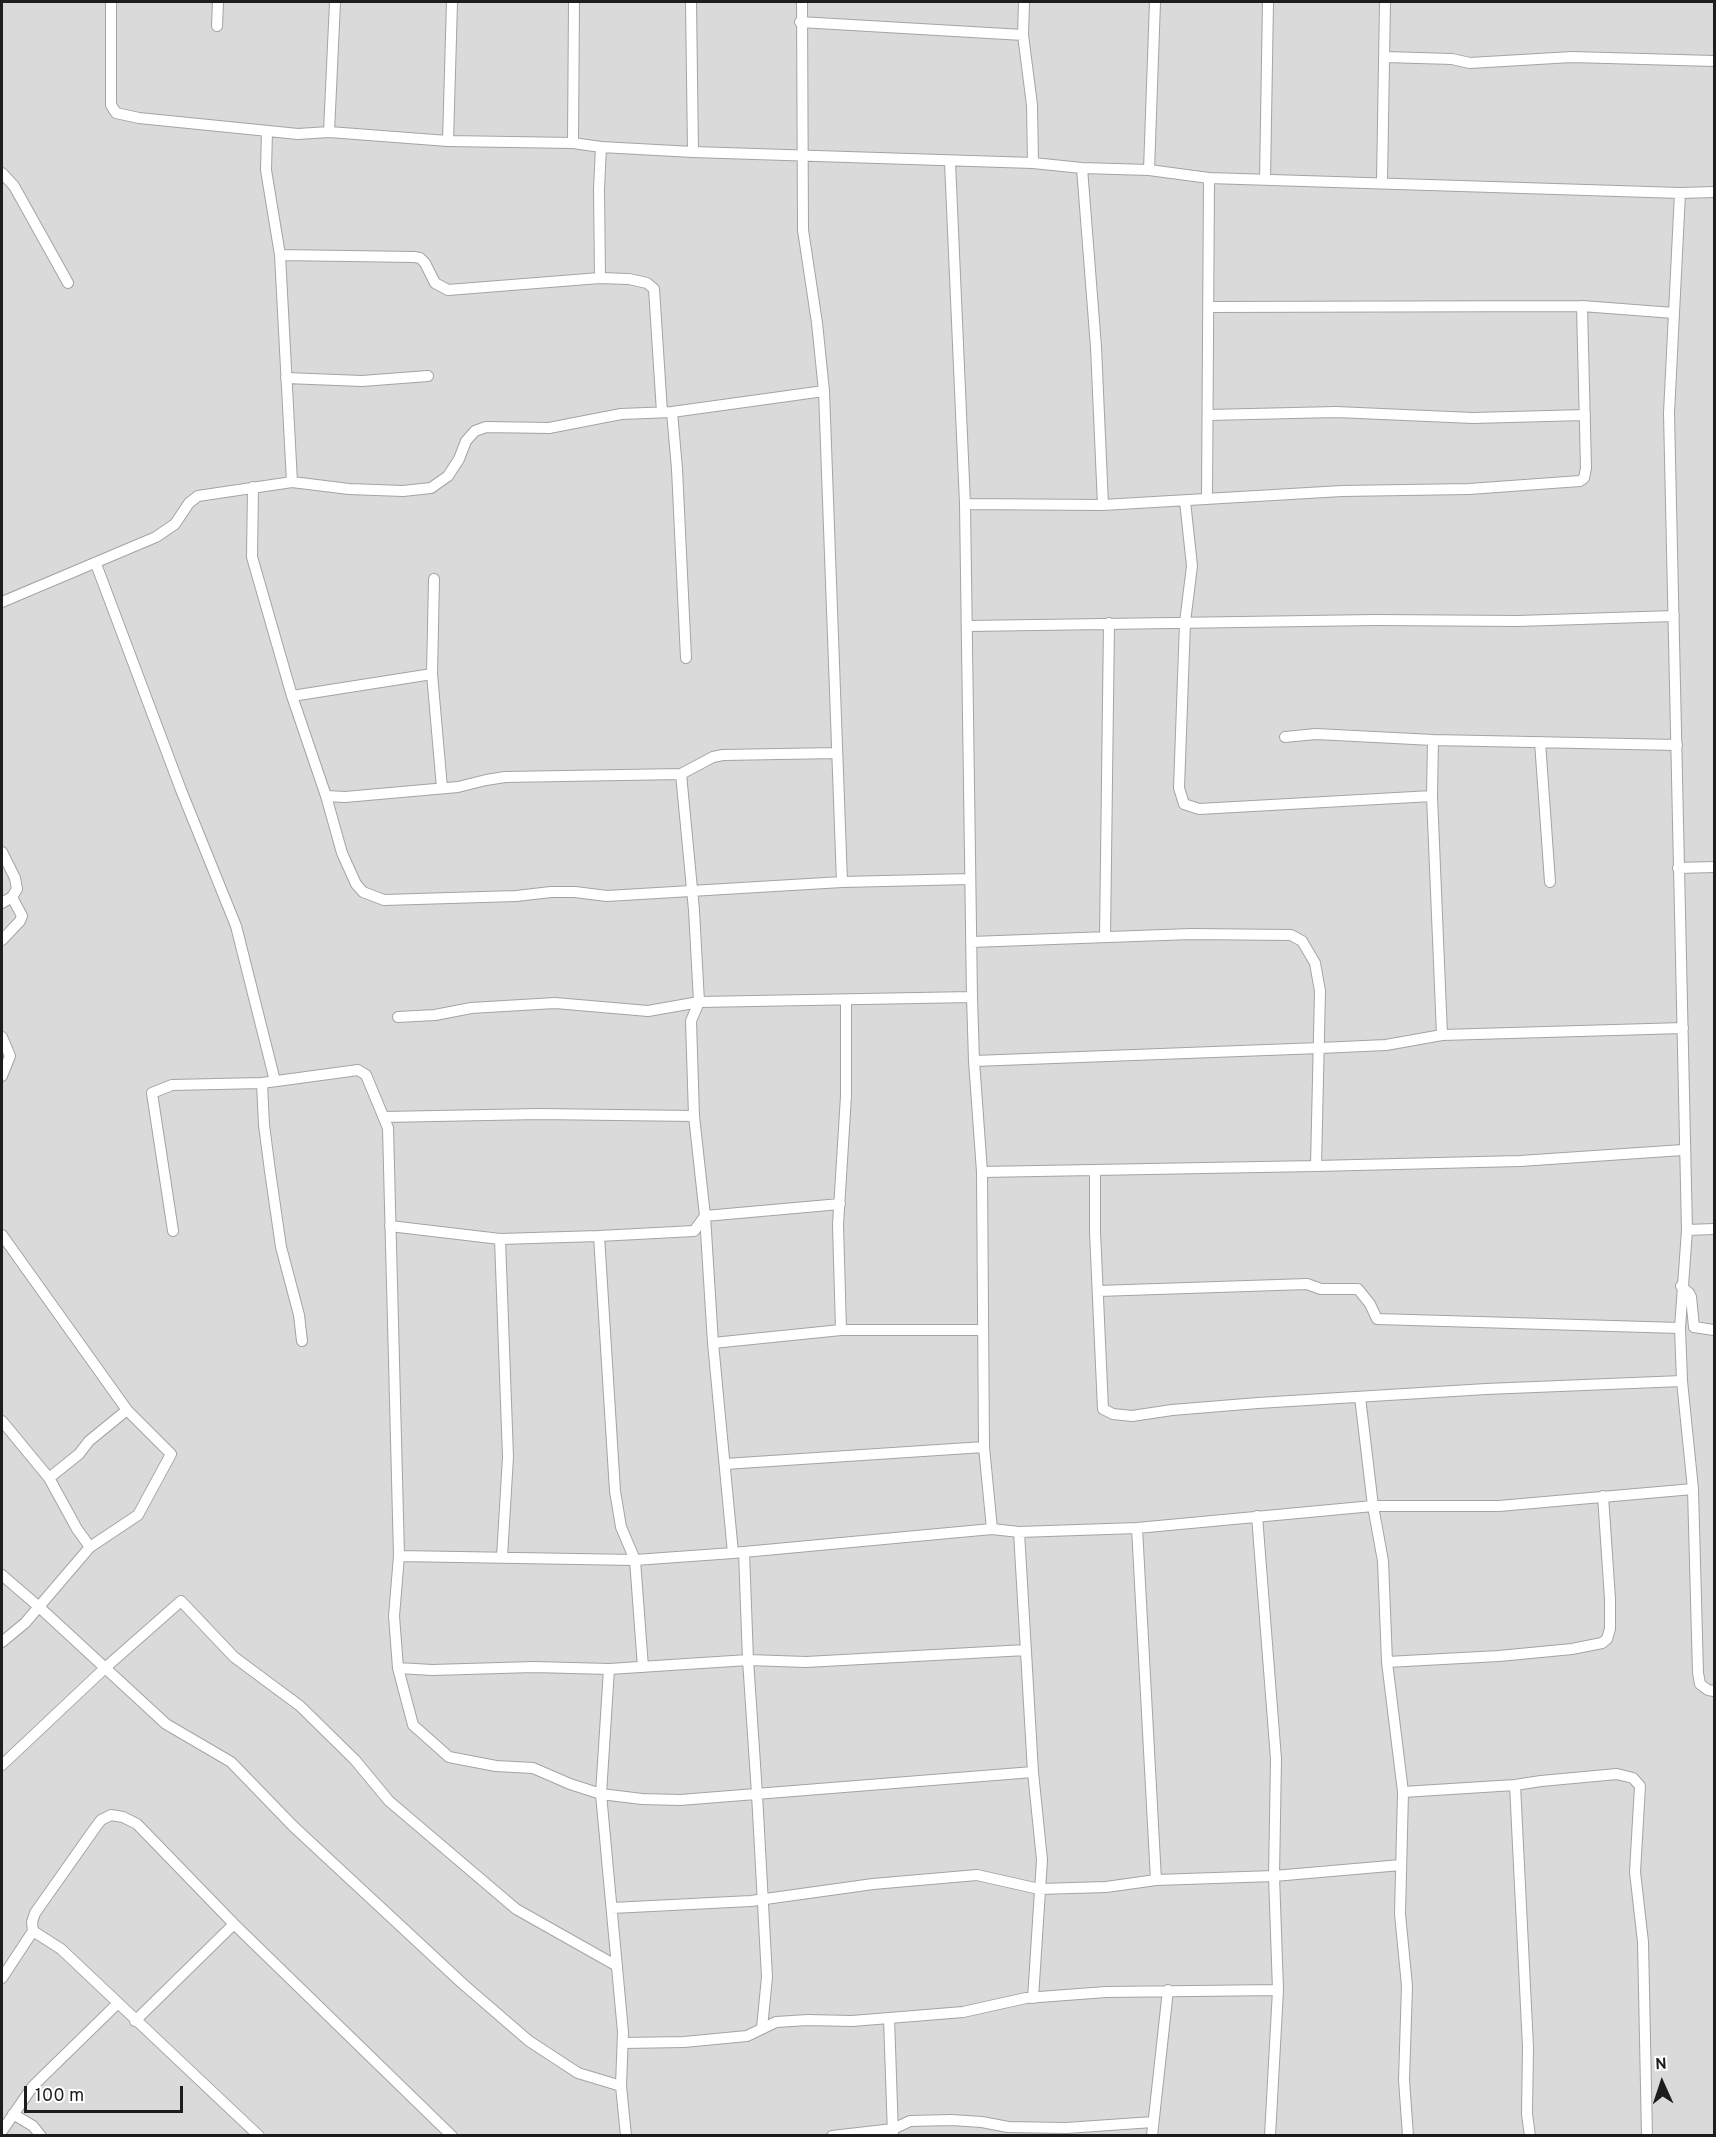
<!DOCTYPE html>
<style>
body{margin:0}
#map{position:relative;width:1716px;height:2137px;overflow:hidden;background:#efede3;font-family:Overpass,sans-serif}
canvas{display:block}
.frame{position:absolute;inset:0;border:3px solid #1d1d1d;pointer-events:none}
.north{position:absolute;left:1632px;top:2053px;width:60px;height:60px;-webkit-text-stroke:4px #fff;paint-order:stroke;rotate:357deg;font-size:16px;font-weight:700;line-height:24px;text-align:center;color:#1d1d1d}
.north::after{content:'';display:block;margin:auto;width:21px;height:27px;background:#1d1d1d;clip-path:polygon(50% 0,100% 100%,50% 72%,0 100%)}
.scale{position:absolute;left:24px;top:2086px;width:159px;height:27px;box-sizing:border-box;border:3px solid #1d1d1d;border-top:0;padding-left:8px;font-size:18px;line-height:21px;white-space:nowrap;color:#1d1d1d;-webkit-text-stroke:4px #fff;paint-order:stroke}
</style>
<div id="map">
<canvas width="1716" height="2137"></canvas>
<div class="frame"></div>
<div class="north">N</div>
<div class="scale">100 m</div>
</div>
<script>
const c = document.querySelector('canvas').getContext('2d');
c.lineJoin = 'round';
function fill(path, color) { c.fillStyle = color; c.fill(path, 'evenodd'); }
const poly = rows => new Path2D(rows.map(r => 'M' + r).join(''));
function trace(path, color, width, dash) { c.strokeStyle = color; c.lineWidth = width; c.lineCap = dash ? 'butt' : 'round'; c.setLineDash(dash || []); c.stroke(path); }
const residential = poly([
 [2,2,1714,2,1714,2135,2,2135]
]);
const minor = poly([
 [111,2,111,105,116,113,139,118,298,134,329,132,448,141,573,143,601,147,693,152,1033,163,1082,168,1149,170,1209,178,1680,193,1714,192],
 [691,2,693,152],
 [802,2,803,230,817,323,824,391,842,882],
 [1024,2,1023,35,1032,105,1033,163],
 [800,22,1023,35],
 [217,26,218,2],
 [1385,57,1452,59,1470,63,1572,57,1714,61],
 [267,131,266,170,280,255,292,482],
 [329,132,335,2],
 [448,141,452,2],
 [573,143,574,2],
 [950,162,965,504,972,997,974,1061,982,1172,984,1447,992,1529],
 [1082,168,1096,347,1103,505],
 [1149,170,1155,2],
 [2,173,14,186,68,283],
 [1265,179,1268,2],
 [1382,182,1385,2],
 [1680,193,1669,413,1687,1230,1680,1328,1682,1381,1693,1489,1698,1673,1700,1684,1708,1690,1714,1691],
 [280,255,414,257,420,258,425,263,435,283,448,290,600,278,629,279,647,283,654,289,662,412],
 [600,278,599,189,601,147],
 [1208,307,1582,306,1674,313],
 [286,378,362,381,428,376],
 [672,412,677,469,686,658],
 [1209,415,1336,412,1473,418,1585,415],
 [253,487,252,557,292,696,326,796,342,853,356,884,363,892,384,900,516,896,551,892,575,892,607,896,842,882,970,879],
 [1207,499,1209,178],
 [1185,501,1192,566,1185,622,1179,788,1184,804,1199,809,1432,796],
 [965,504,1103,505,1342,491,1469,489,1580,481,1584,478,1586,468,1582,306],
 [96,564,181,790,236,926,275,1081],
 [434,579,432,674,442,788],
 [2,602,156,537,175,524,189,503,198,496,292,482,349,489,403,491,431,488,448,476,459,459,466,441,475,431,486,427,549,428,621,414,672,412,824,391],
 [968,626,1376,620,1518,621,1674,616],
 [292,696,432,674],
 [1285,737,1316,734,1433,740,1677,745],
 [1433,740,1432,796,1442,1035],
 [1540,742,1550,882],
 [681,774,694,910,699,1002,691,1021,694,1116,705,1216,713,1343,733,1553],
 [326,796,345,797,458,787,486,780,505,777,681,774,713,757,723,755,837,753],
 [2,852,15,878,17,889,12,897,2,903],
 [1678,868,1714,867],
 [1105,937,1109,623],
 [2,940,20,921,22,916,12,897],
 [971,942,1191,934,1291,935,1302,941,1315,963,1320,991,1316,1166],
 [398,1017,435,1015,471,1008,555,1003,648,1011,699,1002,972,997],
 [2,1037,10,1056,2,1076],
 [974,1061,1320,1048,1386,1045,1442,1035,1683,1028],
 [262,1083,264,1125,270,1171,281,1247,299,1315,302,1341],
 [384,1117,539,1114,694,1116],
 [1095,1170,1095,1232,1103,1409,1113,1414,1132,1416,1172,1410,1258,1403,1486,1389,1682,1381],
 [982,1172,1316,1166,1520,1161,1683,1150],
 [390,1226,500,1239,599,1236,694,1231,705,1216,840,1204],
 [1687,1230,1714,1229],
 [173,1231,152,1093,172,1085,262,1083,358,1070,366,1075,388,1128,399,1556,394,1616,398,1668,413,1725,449,1757,496,1766,533,1768,570,1784,601,1794,642,1799,680,1800,1033,1772],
 [2,1235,127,1410,171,1454,138,1515,90,1547,25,1623,2,1642],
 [599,1236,615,1491,621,1527,635,1560,643,1667],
 [500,1239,508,1457,502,1557],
 [1681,1286,1689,1293,1691,1297,1694,1327,1714,1330],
 [1098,1291,1307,1284,1321,1289,1358,1289,1370,1304,1377,1319,1680,1328],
 [841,1330,838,1225,846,1096,846,1000],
 [713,1343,841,1330,983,1330],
 [1360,1397,1373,1506,1383,1561,1387,1662,1403,1792,1400,1914,1407,1986,1404,2080,1408,2136],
 [2,1421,49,1478,77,1529,90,1547],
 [725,1464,984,1447],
 [49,1478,79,1454,89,1441,127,1410],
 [1257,1516,1276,1759,1274,1876,1278,1990,1270,2136],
 [1137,1528,1156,1880],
 [1019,1532,1033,1772,1042,1860,1033,1998],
 [744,1552,748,1660,757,1794,767,1977,762,2028],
 [399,1556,635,1560,733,1553,992,1529,1019,1532,1137,1528,1373,1506,1499,1506,1693,1489],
 [2,1575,38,1606,166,1724,231,1762,293,1826,463,1984,529,2041,578,2073,621,2086],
 [1387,1662,1499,1656,1572,1649,1602,1643,1607,1639,1610,1629,1610,1599,1603,1496],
 [398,1668,432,1670,534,1667,609,1669,748,1660,806,1662,1026,1650],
 [609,1669,601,1794,623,2032,621,2086,626,2136],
 [2,1765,105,1668,181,1601,234,1657,300,1706,355,1760,389,1801,516,1909,617,1966],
 [1515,1785,1528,2047,1527,2114,1530,2136],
 [1403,1792,1515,1785,1541,1781,1617,1774,1633,1778,1640,1786,1635,1872,1643,1942,1647,2136],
 [612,1908,751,1901,873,1884,977,1875,1039,1889,1106,1887,1156,1880,1274,1876,1401,1865],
 [2,1978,33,1931],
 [889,2018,893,2135],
 [135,2021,234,1924],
 [623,2043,684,2042,747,2036,776,2022,808,2020,852,2021,963,2012,1026,1998,1106,1992,1278,1990],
 [13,2114,33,2126,41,2136],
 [2,2131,33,2086,117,2004],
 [259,2136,61,1949,33,1931,32,1922,35,1913,95,1828,101,1820,111,1815,123,1817,137,1824,234,1924,452,2136],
 [832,2136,893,2129,910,2121,951,2120,982,2122,1008,2127,1066,2128,1153,2122],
 [1152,2136,1168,1990]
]);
fill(residential, '#dbdada');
trace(minor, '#a4a4a4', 12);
trace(minor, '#fff', 10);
</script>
